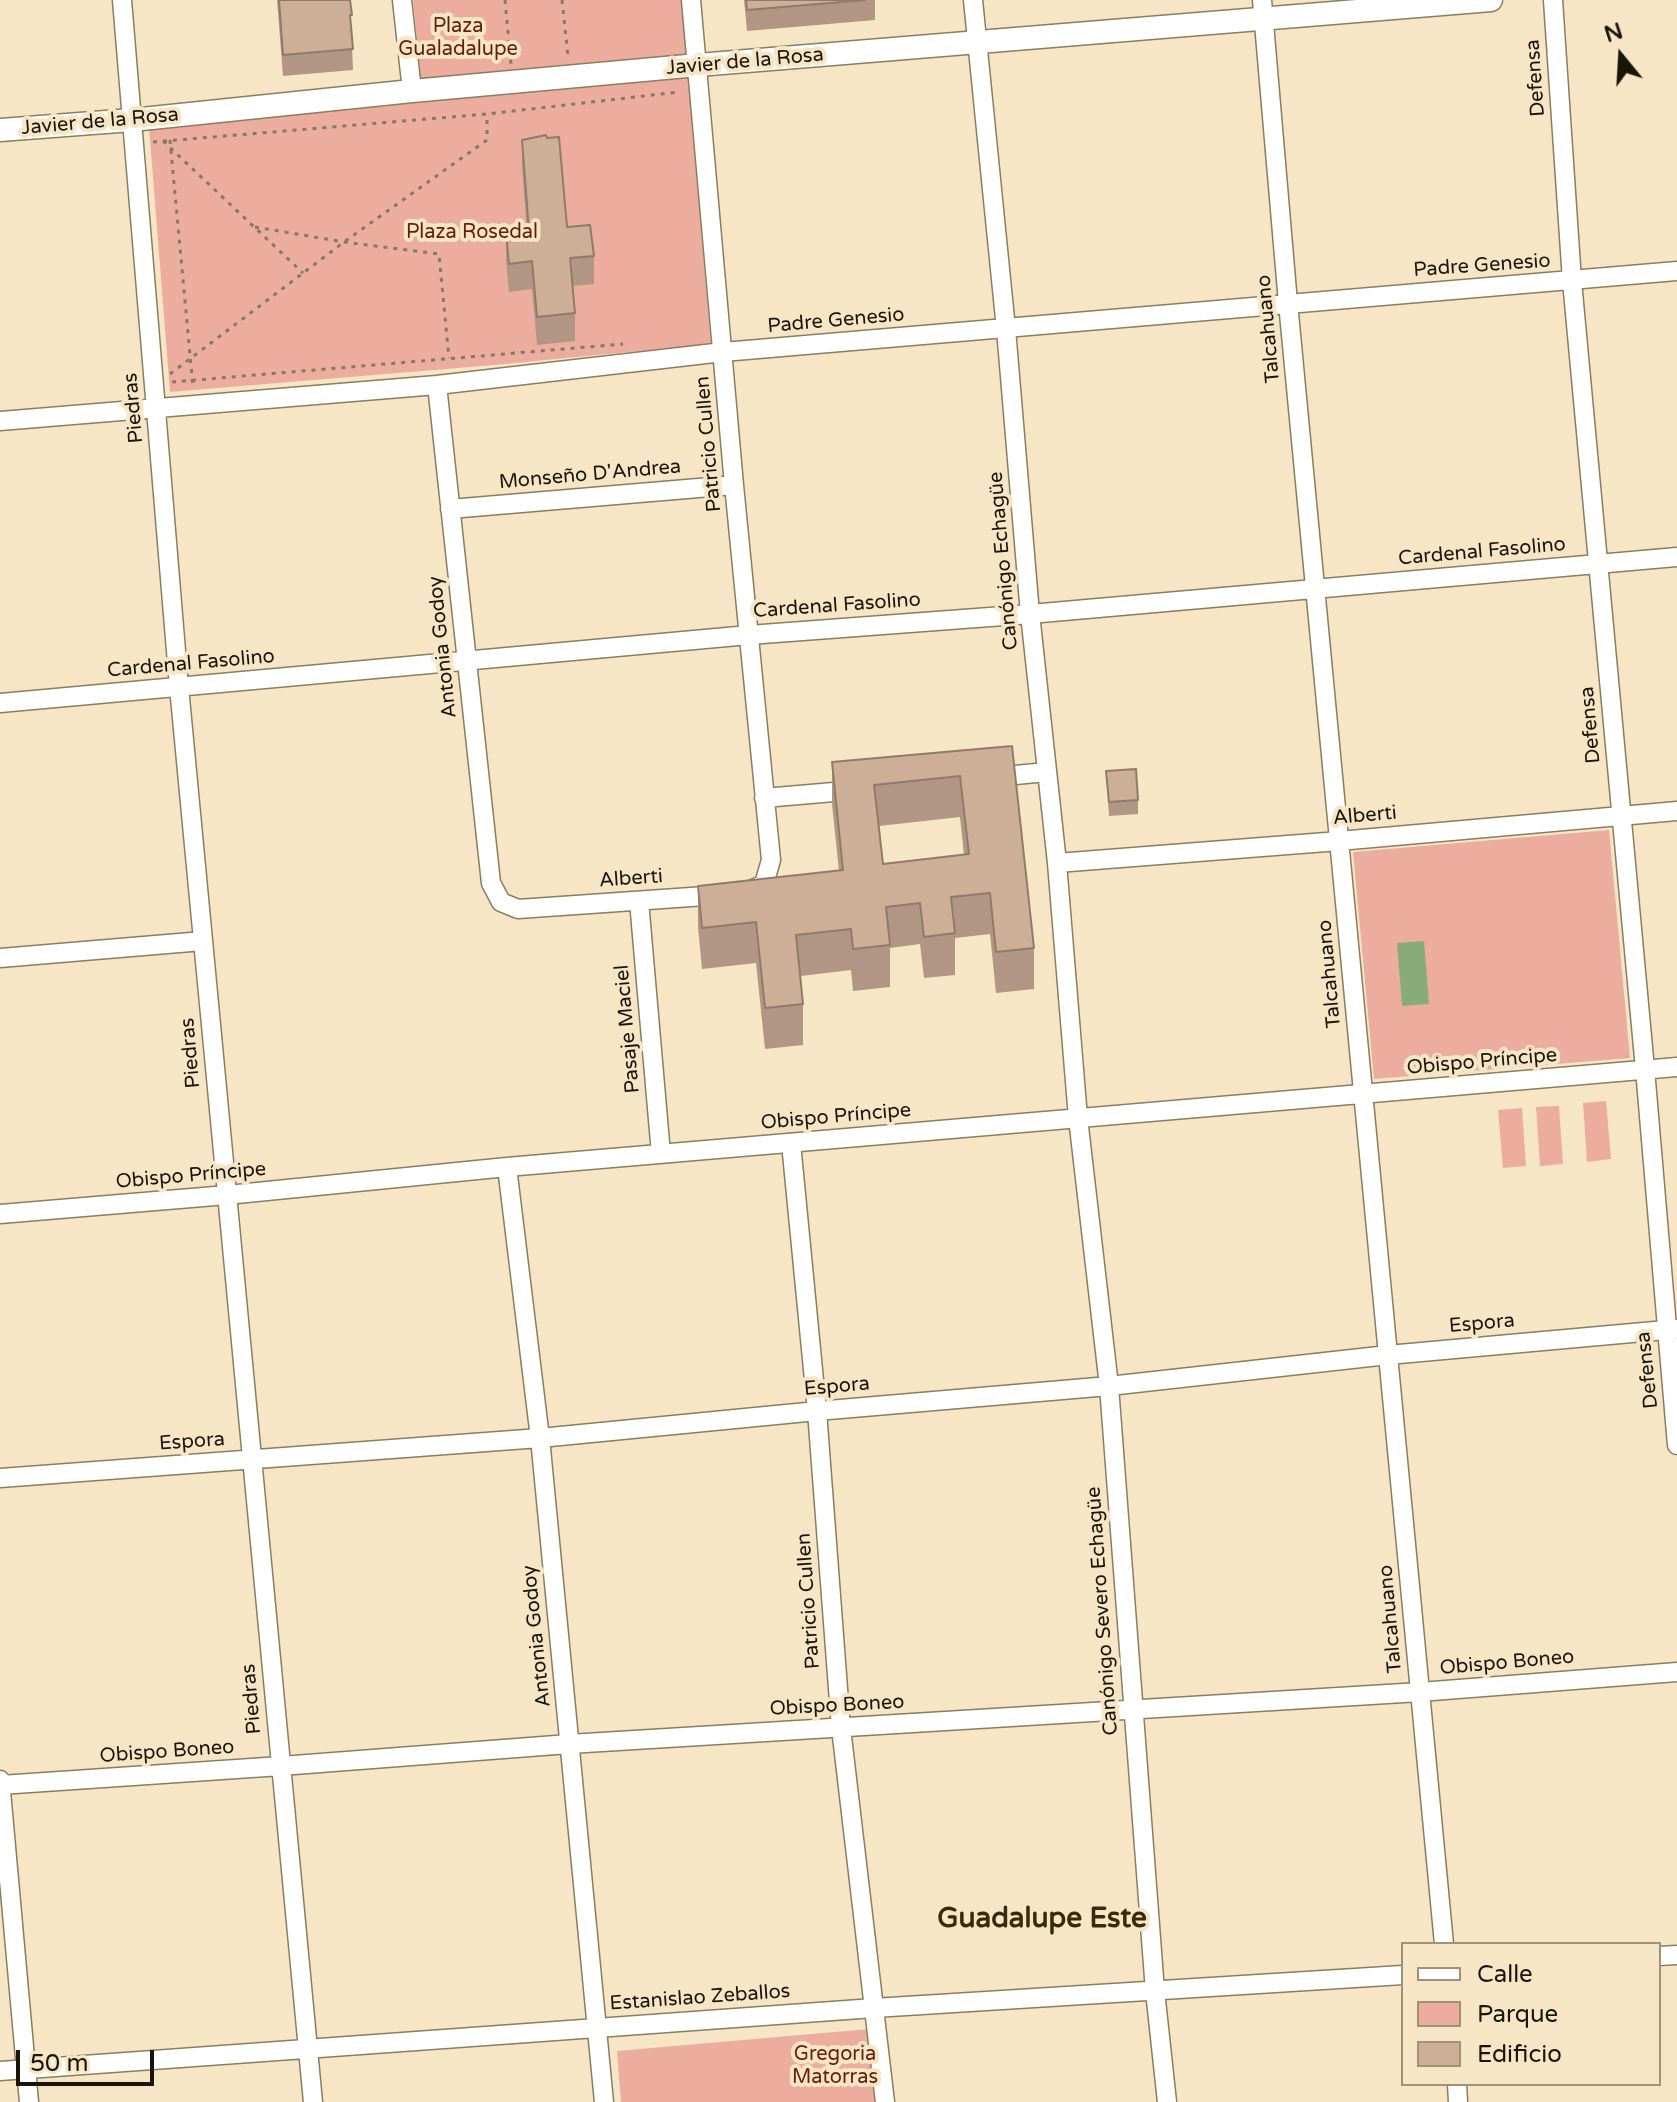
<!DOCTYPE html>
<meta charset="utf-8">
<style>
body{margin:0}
#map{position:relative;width:1677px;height:2102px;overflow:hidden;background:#f6e6c5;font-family:"Varela Round",sans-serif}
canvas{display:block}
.legend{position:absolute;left:1401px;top:1942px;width:260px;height:144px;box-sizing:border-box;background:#f6e6c5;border:2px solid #9e927a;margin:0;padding:10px 14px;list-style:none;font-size:24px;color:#1a1509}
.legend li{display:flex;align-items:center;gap:16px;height:40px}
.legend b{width:40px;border:2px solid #9e927a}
.north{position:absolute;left:1581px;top:16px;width:80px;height:80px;-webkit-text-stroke:6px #f6e6c5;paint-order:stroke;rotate:342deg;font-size:22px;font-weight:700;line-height:32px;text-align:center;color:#1a1509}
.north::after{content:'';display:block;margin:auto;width:28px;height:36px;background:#1a1509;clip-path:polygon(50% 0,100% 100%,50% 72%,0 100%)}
.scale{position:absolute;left:16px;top:2050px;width:138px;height:36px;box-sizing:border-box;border:4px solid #1a1509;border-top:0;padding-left:10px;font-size:24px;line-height:28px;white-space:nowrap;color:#1a1509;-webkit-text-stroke:6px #f6e6c5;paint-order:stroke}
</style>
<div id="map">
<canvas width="1677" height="2102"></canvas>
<ul class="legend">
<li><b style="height:10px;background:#fff"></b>Calle</li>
<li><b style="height:22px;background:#edad9e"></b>Parque</li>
<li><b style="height:22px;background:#cdaf98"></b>Edificio</li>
</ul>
<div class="north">N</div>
<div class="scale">50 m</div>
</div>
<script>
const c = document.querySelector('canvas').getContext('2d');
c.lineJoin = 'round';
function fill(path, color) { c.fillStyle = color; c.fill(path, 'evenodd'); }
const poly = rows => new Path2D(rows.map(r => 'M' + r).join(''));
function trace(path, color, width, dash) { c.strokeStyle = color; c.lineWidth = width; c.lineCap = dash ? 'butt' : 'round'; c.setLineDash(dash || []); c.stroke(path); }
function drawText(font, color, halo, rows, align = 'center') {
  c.font = font + ' "Varela Round",sans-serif'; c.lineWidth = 8; c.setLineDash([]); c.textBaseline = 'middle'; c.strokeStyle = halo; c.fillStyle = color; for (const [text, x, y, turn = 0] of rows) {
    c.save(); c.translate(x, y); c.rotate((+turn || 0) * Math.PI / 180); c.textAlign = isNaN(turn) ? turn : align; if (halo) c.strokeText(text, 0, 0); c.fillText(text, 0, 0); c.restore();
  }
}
const green = poly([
 [413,0,681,0,687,57,421,80],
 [688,78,711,344,494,365,170,392,149,127],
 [1609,830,1630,1058,1374,1079,1353,852],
 [1606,1101,1611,1159,1587,1162,1583,1103],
 [1559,1106,1563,1164,1540,1166,1536,1107],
 [1522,1108,1526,1166,1503,1168,1498,1110],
 [869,2029,875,2102,621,2102,617,2051]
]);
const water = poly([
 [1424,941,1429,1004,1402,1006,1397,943]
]);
const path = poly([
 [505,0,511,64],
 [562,0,568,56],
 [170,140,193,387],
 [163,141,303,273],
 [153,142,487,114,679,92],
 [255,227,344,242,439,254,449,358],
 [170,374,344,242,487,140,487,114],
 [172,382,623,344]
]);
const minor = poly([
 [122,0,179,687,313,2102],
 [402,0,412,91],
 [691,0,734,485,771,860,764,884,748,891],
 [973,0,1006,329,1030,614,1057,863,1078,1118,1109,1386,1155,1991,1167,2102],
 [1262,0,1288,303,1444,1944],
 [1553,0,1572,281,1645,1069,1677,1445],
 [437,385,491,883,501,902,518,909,720,895],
 [0,421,437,385,723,352,1677,271],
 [450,509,734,485],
 [0,703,749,635,1030,614,1677,557],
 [994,777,1047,772],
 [764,798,857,790],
 [1057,863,1339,841,1677,811],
 [639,901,661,1154],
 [0,958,203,941],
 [791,1143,817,1411,841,1728,885,2102],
 [507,1167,540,1438,604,2102],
 [0,1214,227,1195,507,1167,1677,1067],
 [0,1478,540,1438,817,1411,1109,1386,1388,1355,1677,1329],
 [0,1780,29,2102],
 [0,1785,281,1766,569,1744,1420,1692,1677,1672],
 [1659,1956,1677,1955],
 [0,2071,874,2008,1403,1975],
 [1457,2084,1458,2102]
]);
const tertiary = poly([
 [0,130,132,120,412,91,698,65,1491,0]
]);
const wall = poly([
 [277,0,350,0,353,70,283,76],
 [744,0,875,0,875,20,747,31],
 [522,140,567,227,594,256,594,284,572,286,575,313,575,341,537,345,532,289,509,292,506,261,506,233,527,232,522,168],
 [1012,746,1034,948,1034,989,996,993,990,934,955,938,955,975,924,978,920,944,890,948,890,987,853,991,851,970,801,976,803,1004,803,1045,765,1049,756,963,702,969,698,927,698,886,839,871,832,804,832,762],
 [960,817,964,855,883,864,879,826],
 [1106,771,1138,800,1138,814,1109,816]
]);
const building = poly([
 [279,0,350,0,352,15,350,15,353,49,283,55,279,0],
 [746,0,865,0,747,10,746,0],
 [546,135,547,138,559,137,567,227,590,225,594,256,570,258,575,313,537,317,532,261,509,264,506,233,529,231,522,140,546,135],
 [1012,746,1034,948,996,952,990,893,951,897,955,933,924,937,920,903,886,907,890,945,853,949,851,929,796,935,803,1004,765,1008,756,922,702,928,698,886,843,870,832,762,1012,746],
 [960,776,969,854,883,864,874,785,960,776],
 [1136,769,1138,800,1109,802,1106,771,1136,769]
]);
const parkNames = [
 ["Plaza",458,27],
 ["Gualadalupe",458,50],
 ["Plaza Rosedal",472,233],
 ["Gregoria",835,2055],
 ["Matorras",835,2078]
];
const streetNames = [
 ["Javier de la Rosa",745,62,-5],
 ["Defensa",1536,78,-94],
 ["Javier de la Rosa",100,122,-5],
 ["Padre Genesio",1482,266,-4],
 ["Padre Genesio",836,321,-5],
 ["Talcahuano",1269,329,-95],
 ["Piedras",134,408,-95],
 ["Patricio Cullen",709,444,-95],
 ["Monseño D'Andrea",590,475,-5],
 ["Cardenal Fasolino",1482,552,-5],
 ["Canónigo Echagüe",1004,561,-95],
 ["Cardenal Fasolino",837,606,-4],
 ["Antonia Godoy",443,647,-96],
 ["Cardenal Fasolino",191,664,-5],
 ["Defensa",1591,725,-95],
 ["Alberti",1365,816,-5],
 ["Alberti",631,879,-4],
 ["Talcahuano",1330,974,-95],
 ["Pasaje Maciel",628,1029,-95],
 ["Piedras",191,1053,-95],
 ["Obispo Príncipe",1482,1062,-5],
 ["Obispo Príncipe",836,1117,-5],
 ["Obispo Príncipe",191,1176,-5],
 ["Espora",1482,1324,-5],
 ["Defensa",1648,1370,-96],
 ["Espora",837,1387,-5],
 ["Espora",192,1442,-4],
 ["Patricio Cullen",809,1601,-94],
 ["Canónigo Severo Echagüe",1103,1611,-94],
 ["Talcahuano",1391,1619,-95],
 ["Antonia Godoy",537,1636,-96],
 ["Obispo Boneo",1507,1663,-5],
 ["Piedras",252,1699,-95],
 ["Obispo Boneo",837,1706,-3],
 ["Obispo Boneo",167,1752,-4],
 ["Estanislao Zeballos",700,1998,-4]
];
const districtNames = [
 ["Guadalupe Este",1042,1920]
];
fill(green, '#edad9e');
fill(water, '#88ac79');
trace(minor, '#8b7d5f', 21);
trace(tertiary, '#8b7d5f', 25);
trace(path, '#847a64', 3, [4, 6]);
trace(minor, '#fff', 18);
trace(tertiary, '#fff', 22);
fill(wall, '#b09683');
fill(building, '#cdaf98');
trace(building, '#907a6a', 2);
drawText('20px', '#681c0b', '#f6e6c5', parkNames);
drawText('20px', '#1a1509', '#f6e6c5', streetNames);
drawText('bold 28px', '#372b0e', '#f6e6c5', districtNames);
</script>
